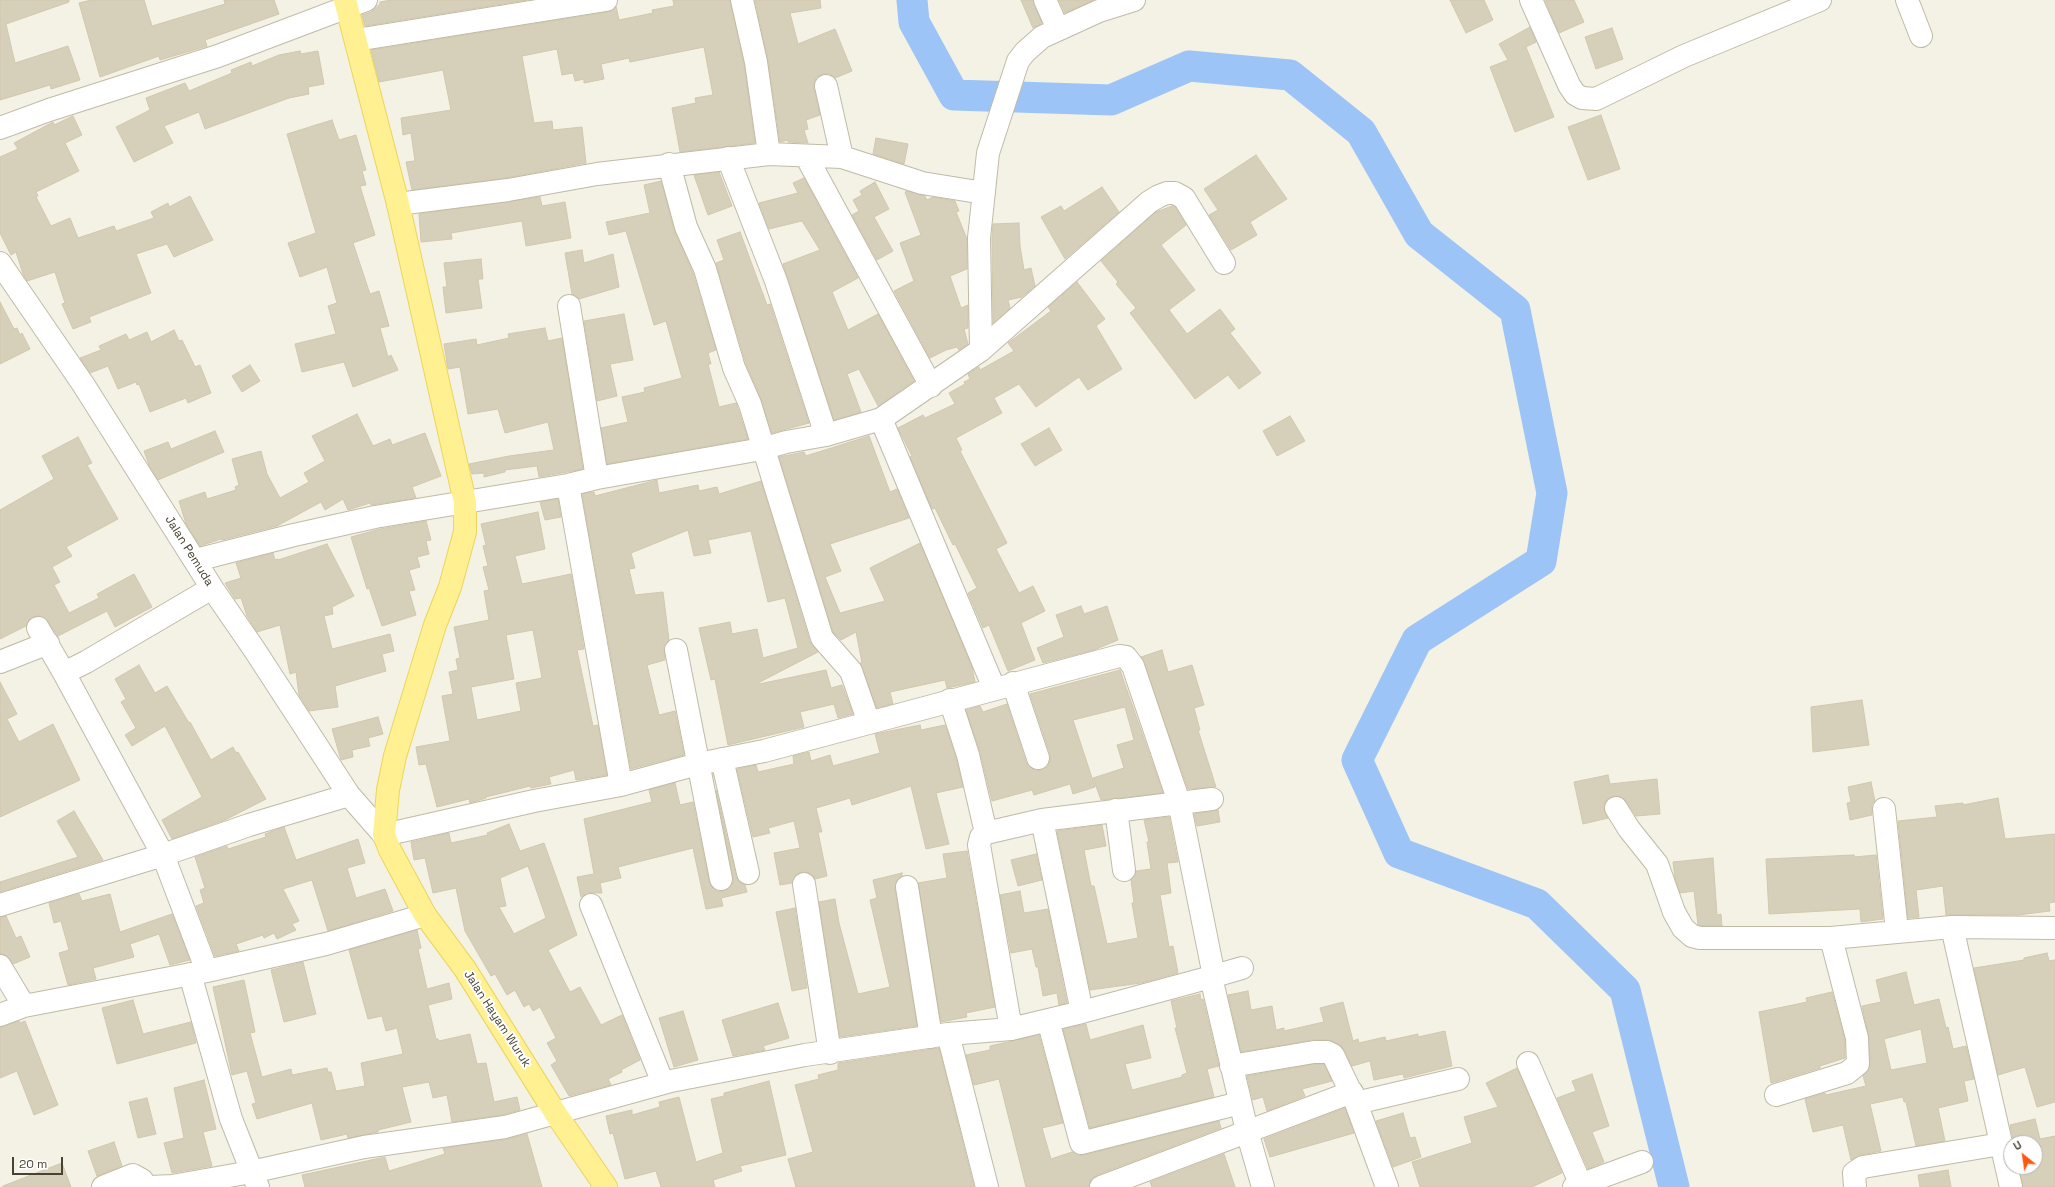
<!DOCTYPE html>
<style>
body{margin:0}
#map{position:relative;width:2055px;height:1187px;overflow:hidden;background:#f4f1e5;font-family:"Space Grotesk",sans-serif}
canvas{display:block}
.north{position:absolute;left:2003px;top:1135px;width:40px;height:40px;box-sizing:border-box;background:#fff;border:1px solid #b5b3ae;border-radius:50%;rotate:330deg;font-size:11px;font-weight:700;line-height:16px;text-align:center;color:#474234}
.north::after{content:'';display:block;margin:auto;width:14px;height:18px;background:#ff5610;clip-path:polygon(50% 0,100% 100%,50% 72%,0 100%)}
.scale{position:absolute;left:12px;top:1157px;width:51px;height:18px;box-sizing:border-box;border:2px solid #474234;border-top:0;padding-left:5px;font-size:12px;line-height:14px;white-space:nowrap;color:#474234;-webkit-text-stroke:3px #fff;paint-order:stroke}
</style>
<div id="map">
<canvas width="2055" height="1187"></canvas>
<div class="north">U</div>
<div class="scale">20 m</div>
</div>
<script>
const c = document.querySelector('canvas').getContext('2d');
c.lineJoin = 'round';
const poly = rows => new Path2D(rows.map(r => 'M' + r).join(''));
function trace(path, color, width, dash) { c.strokeStyle = color; c.lineWidth = width; c.lineCap = dash ? 'butt' : 'round'; c.setLineDash(dash || []); c.stroke(path); }
function fill(path, color) { c.fillStyle = color; c.fill(path, 'evenodd'); }
function drawText(font, color, halo, rows, align = 'center') {
  c.font = font + ' "Space Grotesk",sans-serif'; c.lineWidth = 4; c.setLineDash([]); c.textBaseline = 'middle'; c.strokeStyle = halo; c.fillStyle = color; for (const [text, x, y, turn = 0] of rows) {
    c.save(); c.translate(x, y); c.rotate((+turn || 0) * Math.PI / 180); c.textAlign = isNaN(turn) ? turn : align; if (halo) c.strokeText(text, 0, 0); c.fillText(text, 0, 0); c.restore();
  }
}
const river = poly([
 [912,0,914,22,954,95,1111,100,1189,66,1290,75,1361,132,1419,234,1515,310,1552,493,1541,561,1417,640,1357,760,1399,853,1537,904,1625,990,1674,1187]
]);
const building = poly([
 [0,0,69,0,69,2,6,24,15,63,68,46,80,80,51,89,50,85,0,100,0,0],
 [91,0,144,0,152,26,225,4,224,0,274,0,279,14,205,40,207,46,160,60,159,56,100,77,79,3,91,0],
 [391,0,527,0,365,26,362,15,371,12,380,4,380,2,391,0],
 [673,0,730,0,744,64,755,143,680,152,672,108,696,103,695,98,713,95,704,47,630,62,629,58,601,64,604,79,584,83,584,79,575,81,573,73,562,75,557,49,522,56,534,123,552,121,553,130,582,127,586,163,506,178,412,190,406,162,415,161,411,133,403,135,401,118,451,110,443,70,379,82,371,50,608,12,616,6,619,20,653,13,652,10,674,6,673,0],
 [755,0,820,0,821,8,790,13,798,44,835,29,852,71,835,78,830,74,823,74,817,77,814,82,814,89,820,115,806,120,808,129,804,130,808,143,788,142,788,140,780,142,768,60,755,0],
 [1021,0,1033,0,1042,23,1033,28,1021,0],
 [1059,0,1093,0,1065,13,1059,0],
 [1450,0,1484,0,1493,20,1466,33,1450,0],
 [1545,0,1574,0,1584,22,1559,33,1545,0],
 [1530,27,1536,42,1526,47,1554,117,1515,132,1490,67,1508,60,1499,44,1530,27],
 [1612,28,1623,59,1596,69,1585,37,1612,28],
 [300,51,301,54,318,51,324,84,308,87,309,94,289,98,205,129,199,112,164,126,173,143,134,162,116,127,150,110,146,98,185,83,189,91,232,73,231,70,251,62,252,66,279,55,300,51],
 [1601,115,1620,169,1588,180,1568,127,1601,115],
 [73,116,82,135,65,143,79,171,36,192,38,196,36,197,51,226,70,218,78,238,114,226,116,231,154,218,151,212,168,203,169,207,190,196,213,240,174,257,167,244,136,254,151,293,89,317,91,322,73,329,62,304,65,303,55,272,27,281,23,274,16,252,11,255,0,233,0,157,18,149,14,143,53,122,54,125,73,116],
 [332,120,339,140,356,135,366,170,362,171,366,185,360,186,375,235,353,243,370,294,379,291,389,326,380,328,388,357,391,355,398,370,353,387,344,362,302,372,295,344,336,334,328,306,337,303,327,267,300,277,288,243,316,233,287,134,332,120],
 [876,138,908,144,904,164,873,154,876,138],
 [1256,155,1287,199,1250,222,1257,235,1231,250,1209,215,1218,210,1204,189,1256,155],
 [719,172,732,206,708,215,694,175,719,172],
 [804,178,858,278,832,292,848,330,878,314,914,381,878,406,859,369,847,374,861,412,834,420,783,264,820,250,802,221,769,229,759,203,798,193,793,183,804,178],
 [661,181,674,230,693,273,716,350,708,353,711,364,708,364,719,407,736,403,748,439,607,464,601,428,628,422,622,397,645,392,644,388,682,378,666,321,654,325,626,231,609,235,606,222,650,213,644,185,661,181],
 [875,182,889,209,874,217,893,251,877,260,852,215,859,211,853,200,862,195,860,191,875,182],
 [1102,187,1119,212,1065,259,1041,217,1061,206,1064,211,1102,187],
 [907,191,925,196,927,200,933,197,955,201,959,211,956,212,967,239,967,269,950,276,961,308,968,305,968,328,964,329,968,344,959,350,957,347,946,350,930,358,894,291,914,281,900,243,921,235,905,192,907,191],
 [540,197,542,206,565,202,571,238,526,246,522,221,451,233,452,239,421,242,419,214,540,197],
 [1172,206,1175,207,1186,225,1161,245,1195,290,1169,310,1187,334,1220,309,1235,329,1230,333,1261,373,1239,389,1228,375,1195,399,1130,313,1136,308,1116,284,1118,282,1101,261,1156,212,1172,206],
 [1019,223,1020,246,1024,270,1031,268,1035,286,1022,297,1008,300,1010,308,993,323,992,239,993,224,1019,223],
 [740,232,767,305,770,304,809,423,772,433,761,399,746,364,716,263,724,260,717,240,740,232],
 [582,250,584,263,613,254,619,287,579,299,572,294,565,253,582,250],
 [481,259,483,279,478,279,482,308,446,313,443,287,447,287,444,263,481,259],
 [1077,282,1105,319,1096,326,1122,369,1088,390,1079,377,1036,407,1019,384,994,398,1002,413,956,438,962,450,960,451,1007,543,996,549,1019,593,1033,586,1045,611,1021,623,1035,660,1008,671,989,625,983,628,968,593,977,588,955,544,953,545,935,508,932,509,910,457,912,456,898,428,923,415,925,418,955,404,949,393,965,384,964,382,970,379,968,374,979,367,980,370,1014,351,1008,343,1051,311,1048,307,1077,282],
 [0,302,14,329,17,328,20,335,22,333,30,349,0,364,0,302],
 [624,314,633,360,610,364,617,396,597,401,584,321,624,314],
 [545,328,548,341,562,338,583,469,539,477,537,466,505,470,505,472,484,477,484,473,472,474,469,464,509,456,554,450,548,422,505,433,498,409,468,414,460,367,448,369,444,344,476,339,477,345,509,338,508,334,545,328],
 [174,330,179,341,182,340,195,367,200,365,211,393,188,403,186,398,150,412,139,384,137,385,136,382,118,389,108,366,90,373,80,358,101,350,99,346,126,334,129,340,147,332,151,342,174,330],
 [250,365,260,381,242,392,232,376,250,365],
 [357,414,373,446,390,439,392,445,425,433,441,476,412,487,416,498,371,505,370,503,348,510,343,499,325,510,321,502,277,526,222,540,221,539,200,546,186,524,179,501,205,492,207,499,236,490,235,487,239,485,232,459,261,451,267,474,280,498,309,482,304,473,325,461,312,436,357,414],
 [1290,416,1305,441,1277,456,1263,431,1290,416],
 [1049,428,1062,450,1035,466,1021,444,1049,428],
 [215,431,224,452,158,480,149,465,144,451,168,442,171,449,215,431],
 [869,436,890,492,897,489,909,518,830,544,841,571,825,577,840,613,885,601,870,568,920,543,972,667,975,682,947,688,945,680,890,692,893,704,877,708,860,663,862,663,856,632,841,640,833,632,779,457,804,452,806,456,869,436],
 [78,437,92,463,87,465,118,519,66,547,72,556,52,567,60,582,54,585,69,613,99,598,97,594,134,574,152,607,115,627,107,611,58,636,44,617,38,616,31,617,26,626,0,639,0,510,54,479,42,456,78,437],
 [657,480,659,493,698,485,699,491,717,487,719,494,761,481,810,642,818,652,758,683,759,684,826,670,831,688,842,685,853,714,838,718,834,704,800,712,804,727,728,745,715,679,711,680,699,628,730,622,732,634,757,629,763,658,798,648,785,598,768,602,751,531,708,540,711,553,694,556,688,530,631,553,635,568,629,569,635,595,663,592,669,640,664,646,665,660,647,665,659,715,675,711,684,755,631,769,582,494,594,492,595,496,657,480],
 [558,499,561,517,545,520,540,502,558,499],
 [538,512,545,549,515,556,522,584,571,574,584,649,577,650,593,726,598,725,607,775,576,780,574,770,549,777,551,784,531,788,530,786,486,797,486,798,470,803,469,799,437,807,426,764,419,765,416,747,450,741,442,696,453,694,449,672,458,670,456,659,460,658,454,627,489,620,484,591,489,590,483,567,488,566,483,546,486,545,481,524,538,512],
 [533,630,542,678,516,683,521,711,477,720,471,687,514,679,506,635,533,630],
 [426,521,431,540,426,541,429,554,417,557,420,567,409,570,415,590,409,591,416,615,382,626,369,588,367,589,351,537,380,529,426,521],
 [327,544,354,596,332,607,333,614,324,616,332,649,390,634,394,651,382,654,386,671,335,686,338,707,309,711,299,695,296,672,290,674,280,625,257,632,247,616,241,598,235,599,225,583,241,578,236,563,273,553,275,560,278,559,278,560,327,544],
 [1081,606,1084,614,1107,606,1118,640,1094,650,1043,663,1037,648,1064,637,1056,615,1081,606],
 [1162,650,1168,672,1192,665,1204,705,1194,708,1200,730,1198,730,1216,787,1188,789,1141,657,1162,650],
 [139,665,155,693,167,686,189,723,190,722,211,760,233,747,236,753,238,752,266,799,225,820,172,839,162,820,202,797,165,726,132,746,125,735,136,728,121,702,126,699,115,679,139,665],
 [1120,670,1163,793,1101,800,1093,778,1124,768,1117,745,1134,740,1125,707,1073,720,1095,787,1073,794,1070,784,1034,795,1032,790,992,801,980,752,966,710,980,706,983,712,1007,704,1026,762,1029,767,1035,770,1042,770,1048,766,1050,761,1050,754,1030,694,1120,670],
 [0,682,17,714,7,719,19,742,53,724,80,780,0,817,0,682],
 [1862,700,1869,745,1813,752,1811,707,1862,700],
 [378,717,383,734,368,738,370,746,352,750,353,757,341,760,332,729,378,717],
 [920,725,921,730,945,725,956,758,963,787,936,793,949,844,926,849,911,786,852,805,850,798,816,808,822,832,818,832,827,876,815,879,809,873,802,872,796,875,792,883,780,885,774,853,800,848,794,821,768,828,770,833,753,837,737,769,756,765,758,772,794,764,793,756,809,752,811,761,830,755,833,766,880,753,875,734,920,725],
 [1608,775,1610,784,1657,779,1660,814,1636,816,1626,801,1622,797,1615,796,1609,798,1605,802,1604,809,1608,818,1583,824,1574,782,1608,775],
 [1871,782,1875,801,1872,804,1872,815,1850,820,1847,803,1851,802,1848,787,1871,782],
 [675,783,680,805,693,802,709,881,712,887,717,891,723,891,729,888,733,883,733,877,716,790,736,876,739,882,745,885,747,892,721,898,723,906,706,909,693,848,618,867,621,878,600,883,602,893,587,893,581,897,577,877,594,874,584,819,652,802,649,790,675,783],
 [1998,798,2005,839,2055,834,2055,902,2049,903,2050,911,2018,915,1946,915,1943,886,1916,890,1919,917,1908,918,1898,821,1937,817,1935,806,1963,803,1963,805,1998,798],
 [1218,810,1220,822,1197,826,1194,814,1218,810],
 [74,811,103,860,0,892,0,882,78,857,57,821,74,811],
 [1169,817,1178,862,1167,863,1171,893,1160,895,1169,947,1173,946,1178,973,1141,983,1090,990,1057,831,1102,825,1106,846,1084,850,1091,886,1094,886,1107,944,1138,938,1132,903,1134,903,1131,880,1136,871,1151,869,1147,842,1149,842,1144,820,1169,817],
 [509,824,520,851,544,843,577,935,548,950,570,992,580,987,601,1025,622,1015,640,1060,621,1070,622,1072,608,1079,611,1085,569,1096,551,1065,557,1061,547,1043,556,1038,540,1007,533,1011,529,1004,524,1007,515,990,507,995,495,974,491,976,465,931,456,888,433,893,425,858,414,860,411,842,449,833,451,843,488,835,487,833,509,824],
 [528,866,546,918,514,934,499,907,506,906,500,878,528,866],
 [284,827,296,860,358,839,365,863,347,868,356,898,385,889,393,911,328,931,312,880,283,889,299,921,292,924,296,930,277,939,274,933,264,938,263,935,236,944,239,951,215,956,196,906,204,903,200,890,205,888,195,857,227,846,228,849,266,837,265,834,284,827],
 [967,851,995,1007,966,1013,967,1017,941,1022,918,883,947,878,943,854,967,851],
 [1036,854,1042,880,1018,886,1011,860,1036,854],
 [1854,855,1854,857,1876,855,1883,919,1861,922,1860,909,1769,914,1766,859,1854,855],
 [1713,858,1717,915,1721,914,1722,926,1702,926,1698,925,1694,891,1680,893,1675,878,1673,862,1713,858],
 [902,873,902,876,896,882,895,889,917,1026,840,1037,819,902,835,899,839,923,858,994,890,987,870,900,877,898,873,880,902,873],
 [1020,891,1024,913,1048,909,1067,1003,1059,1005,1057,993,1043,996,1038,967,1036,967,1032,949,1011,953,1000,895,1020,891],
 [79,894,82,901,110,894,120,932,172,914,190,960,170,965,159,934,130,944,134,957,93,968,96,979,68,985,59,953,69,950,61,921,54,923,49,903,79,894],
 [795,908,807,988,792,991,776,912,795,908],
 [6,916,16,938,21,936,30,957,13,964,6,955,0,954,0,917,6,916],
 [417,930,421,948,418,949,427,989,449,983,452,999,428,1005,436,1039,438,1039,439,1041,470,1034,477,1064,486,1063,494,1102,517,1097,520,1110,502,1115,452,1122,447,1095,433,1098,429,1082,402,1087,411,1122,378,1130,378,1132,348,1138,347,1134,321,1140,312,1103,257,1119,252,1104,256,1103,247,1071,232,1075,213,987,244,980,255,1032,250,1033,262,1077,291,1069,292,1075,327,1068,328,1072,331,1072,336,1091,365,1086,361,1063,403,1054,397,1028,386,1031,382,1016,368,1019,349,950,417,930],
 [2047,953,2049,961,2055,960,2055,1102,2037,1107,2025,1067,1998,1075,1974,968,2024,960,2024,958,2047,953],
 [303,962,316,1014,284,1022,271,970,303,962],
 [1906,972,1914,1005,1939,999,1946,1028,1948,1027,1953,1049,1966,1046,1974,1079,1964,1081,1968,1101,1938,1108,1945,1141,1916,1146,1906,1102,1904,1102,1903,1097,1870,1104,1881,1151,1861,1155,1851,1160,1843,1125,1813,1132,1805,1099,1825,1093,1826,1095,1866,1086,1863,1076,1869,1069,1870,1064,1869,1038,1862,1006,1881,1002,1876,980,1906,972],
 [1921,1029,1927,1063,1891,1070,1884,1039,1921,1029],
 [1248,991,1251,1010,1272,1006,1276,1030,1284,1028,1284,1031,1324,1022,1320,1008,1343,1002,1353,1041,1358,1039,1359,1043,1385,1037,1386,1041,1418,1034,1418,1037,1445,1031,1452,1066,1404,1078,1403,1074,1374,1080,1370,1061,1352,1066,1344,1049,1339,1044,1327,1040,1312,1040,1241,1052,1228,995,1248,991],
 [1832,992,1845,1040,1845,1058,1820,1066,1820,1068,1771,1083,1759,1012,1807,1002,1806,998,1832,992],
 [1200,994,1201,1000,1203,999,1219,1066,1207,1069,1214,1097,1090,1128,1063,1029,1086,1024,1090,1040,1143,1025,1151,1058,1125,1064,1132,1090,1182,1077,1182,1075,1187,1073,1175,1028,1177,1028,1171,1001,1200,994],
 [133,1000,143,1034,191,1022,196,1043,117,1064,102,1008,133,1000],
 [778,1003,789,1038,763,1046,765,1050,733,1056,722,1020,778,1003],
 [683,1011,698,1060,674,1067,659,1018,683,1011],
 [19,1021,20,1023,25,1021,58,1105,34,1115,17,1071,0,1078,0,1027,19,1021],
 [1039,1035,1063,1123,1042,1128,1051,1159,1072,1152,1078,1155,1084,1155,1219,1121,1221,1128,1097,1175,1091,1179,1089,1187,1026,1187,999,1079,974,1085,966,1055,990,1050,990,1046,1039,1035],
 [939,1048,974,1187,796,1187,788,1159,813,1152,795,1085,819,1079,818,1075,838,1070,838,1063,939,1048],
 [1315,1064,1324,1064,1332,1081,1302,1089,1305,1096,1267,1111,1263,1097,1253,1100,1247,1076,1315,1064],
 [1517,1068,1562,1173,1532,1187,1420,1187,1412,1162,1472,1143,1464,1117,1498,1107,1486,1083,1517,1068],
 [1592,1074,1609,1126,1592,1132,1604,1162,1588,1169,1557,1098,1576,1091,1572,1081,1592,1074],
 [204,1080,216,1129,203,1132,212,1166,172,1173,164,1143,184,1138,174,1088,204,1080],
 [769,1081,786,1155,740,1166,742,1171,713,1180,715,1187,661,1187,656,1171,625,1179,613,1133,610,1134,606,1116,632,1110,632,1115,660,1107,659,1102,679,1097,696,1162,723,1153,711,1099,724,1096,724,1093,769,1081],
 [147,1098,156,1134,138,1138,129,1102,147,1098],
 [1345,1108,1354,1133,1270,1157,1264,1139,1345,1108],
 [1403,1113,1410,1138,1415,1137,1421,1157,1393,1167,1376,1121,1403,1113],
 [2035,1119,2040,1139,2055,1136,2055,1187,2023,1187,2019,1167,2035,1167,2035,1143,2014,1143,2010,1125,2035,1119],
 [527,1134,542,1187,305,1187,302,1175,385,1157,389,1171,445,1154,443,1148,507,1139,527,1134],
 [114,1142,122,1166,97,1176,88,1151,114,1142],
 [1224,1154,1235,1187,1152,1187,1150,1182,1224,1154],
 [62,1163,71,1187,3,1187,3,1186,62,1163],
 [1948,1170,1951,1187,1920,1187,1918,1175,1948,1170]
]);
const minor = poly([
 [742,0,756,62,769,154],
 [1045,0,1058,29],
 [1531,0,1569,85,1575,94,1582,98,1596,99,1684,56,1820,0],
 [1907,0,1921,36],
 [356,40,606,0],
 [826,86,842,157],
 [0,128,49,110,218,56,366,0],
 [806,156,931,386],
 [728,158,776,281,826,435],
 [669,164,686,227,705,269,734,368,750,404,822,638,851,671,869,723],
 [398,204,508,190,597,174,769,154,842,157,922,183,984,193],
 [0,263,83,384,212,588,254,649,349,795,384,835,534,801,621,785,698,764,764,751,1119,656,1126,657,1133,666,1179,802,1214,976],
 [569,306,597,478],
 [981,350,979,238,988,153,1018,61,1025,52,1042,37,1099,11,1134,0],
 [881,419,994,688],
 [568,485,621,785],
 [196,560,294,535,375,517,568,485,597,478,762,449,786,442,826,435,881,419,981,350,1149,202,1159,196,1167,193,1175,193,1184,198,1224,263],
 [38,628,64,673,86,662,212,588],
 [676,650,721,879],
 [0,662,48,643],
 [64,673,163,855,207,971],
 [1013,683,1038,758],
 [950,700,968,755,986,833,981,837,979,845,1011,1029],
 [722,759,748,873],
 [1616,808,1629,829,1657,864,1674,912,1683,928,1692,936,1700,938,1831,938,1952,927,2055,928],
 [1884,809,1897,931],
 [1116,810,1124,870],
 [1042,820,1082,1012],
 [986,833,1042,820,1212,799],
 [804,884,830,1053],
 [907,887,931,1037],
 [0,905,163,855,249,825,349,795],
 [591,905,663,1083],
 [1952,927,2011,1187],
 [0,966,24,1006],
 [190,974,231,1119,258,1187],
 [1211,977,1242,968],
 [0,1015,24,1006,207,971,326,944,425,915],
 [1048,1020,1081,1143,1240,1103],
 [948,1034,987,1187],
 [1528,1063,1581,1185],
 [1231,1066,1314,1052,1327,1052,1333,1055,1356,1103,1387,1187],
 [1776,1095,1847,1073,1858,1064,1857,1038,1831,938],
 [1356,1103,1458,1079],
 [103,1187,133,1175,142,1180,143,1187],
 [150,1187,172,1186,251,1172,364,1147,505,1127,671,1081,805,1055,948,1034,1011,1029,1082,1012,1211,977,1247,1131,1263,1187],
 [1101,1187,1352,1092],
 [1574,1187,1642,1162],
 [1855,1187,1854,1173,1863,1167,2001,1144]
]);
const major = poly([
 [345,0,398,204,465,502,465,532,450,587,435,625,395,756,388,790,384,835,390,850,425,915,465,969,556,1114,606,1187]
]);
const streetNames = [
 ["Jalan Pemuda",189,551,58],
 ["Jalan Hayam Wuruk",497,1019,57]
];
trace(river, '#9cc4f6', 31);
fill(building, '#d6cfb9');
trace(building, '#d1c8ac', 1);
trace(minor, '#c0bba7', 24);
trace(major, '#ecd55a', 24);
trace(minor, '#fff', 22);
trace(major, '#fff092', 22);
drawText('12px', '#474234', '#fff', streetNames);
</script>
